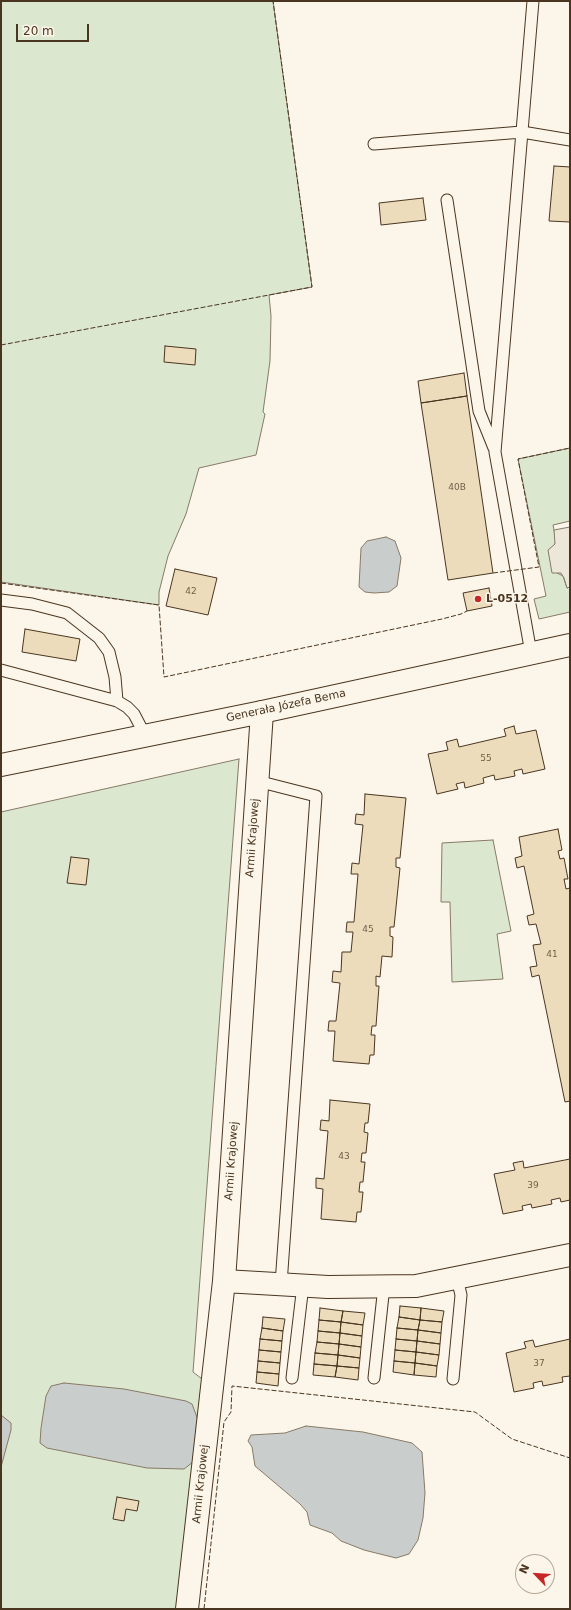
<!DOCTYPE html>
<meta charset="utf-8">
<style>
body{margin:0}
#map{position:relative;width:571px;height:1610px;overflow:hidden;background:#fbf6e9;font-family:"DejaVu Sans",sans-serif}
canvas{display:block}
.frame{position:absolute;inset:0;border:2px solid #4a3520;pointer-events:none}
.north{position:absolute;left:515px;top:1554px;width:40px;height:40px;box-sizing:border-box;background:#fbf6e9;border:1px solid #b4a999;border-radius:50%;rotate:295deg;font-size:11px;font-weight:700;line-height:16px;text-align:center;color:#4a3520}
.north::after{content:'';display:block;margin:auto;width:14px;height:18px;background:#c62828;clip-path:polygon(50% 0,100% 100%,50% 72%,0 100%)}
.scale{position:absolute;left:16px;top:24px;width:73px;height:18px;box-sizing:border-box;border:2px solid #4a3520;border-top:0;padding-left:5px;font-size:12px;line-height:14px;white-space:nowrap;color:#4a3520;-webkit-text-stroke:3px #fbf6e9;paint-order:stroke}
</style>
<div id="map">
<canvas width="571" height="1610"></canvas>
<div class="frame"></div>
<div class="north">N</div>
<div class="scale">20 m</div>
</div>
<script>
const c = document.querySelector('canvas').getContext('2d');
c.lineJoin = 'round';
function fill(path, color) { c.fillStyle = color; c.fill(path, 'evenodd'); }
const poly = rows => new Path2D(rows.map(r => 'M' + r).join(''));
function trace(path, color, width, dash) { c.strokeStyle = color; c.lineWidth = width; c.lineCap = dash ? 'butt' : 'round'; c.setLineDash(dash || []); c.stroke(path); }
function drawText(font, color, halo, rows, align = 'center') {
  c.font = font + ' "DejaVu Sans",sans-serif'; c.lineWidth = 3; c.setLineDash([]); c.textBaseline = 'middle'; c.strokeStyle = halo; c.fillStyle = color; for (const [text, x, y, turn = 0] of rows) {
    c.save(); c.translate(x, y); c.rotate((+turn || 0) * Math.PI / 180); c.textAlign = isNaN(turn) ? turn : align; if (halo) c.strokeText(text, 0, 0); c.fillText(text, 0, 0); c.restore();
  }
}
const green = poly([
 [1,1,273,1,312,287,269,295,271,316,270,361,263,412,265,414,256,455,199,468,186,514,168,556,159,592,159,605,1,582,1,1],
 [570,448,570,521,553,525,556,540,555,544,550,549,557,573,563,576,567,588,570,587,570,612,539,619,534,599,546,596,518,459,570,448],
 [239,759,193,1372,206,1382,180,1609,1,1609,1,812,239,759],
 [493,840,511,931,497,934,503,979,452,982,450,902,441,902,442,843,493,840]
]);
const parking = poly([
 [570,527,570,587,567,588,564,578,561,573,552,573,548,550,555,544,554,530,570,527]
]);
const water = poly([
 [386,537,395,541,401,558,397,586,389,592,374,593,365,592,359,587,361,548,367,541,386,537],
 [64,1383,124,1389,186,1401,192,1404,198,1420,193,1462,184,1469,147,1468,47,1448,40,1443,41,1428,46,1396,51,1386,64,1383],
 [1,1415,11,1423,11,1430,1,1467,1,1415],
 [306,1426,363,1432,412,1443,422,1452,425,1493,423,1518,418,1540,409,1554,396,1558,364,1550,341,1541,332,1533,310,1525,307,1512,300,1504,255,1466,252,1447,248,1441,251,1435,285,1433,306,1426]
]);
const building = poly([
 [554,166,570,167,570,222,549,221,554,166],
 [423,198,426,220,381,225,379,203,423,198],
 [165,346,196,349,195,365,164,362,165,346],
 [464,373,467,396,421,403,418,381,464,373],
 [467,396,493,573,448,580,421,403,467,396],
 [175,569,217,578,208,615,166,606,175,569],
 [489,588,492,606,467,611,463,593,489,588],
 [25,629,80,639,76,661,22,652,25,629],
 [514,726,516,734,536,730,545,769,523,774,522,769,514,771,515,776,495,780,494,775,483,778,484,783,465,788,464,782,456,784,458,789,437,794,428,754,448,750,446,742,457,739,459,747,506,736,504,729,514,726],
 [365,794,406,798,400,858,396,858,396,867,400,868,394,927,390,927,390,936,393,937,392,957,382,956,380,977,376,976,376,986,379,986,376,1026,372,1026,371,1035,375,1035,374,1055,370,1055,369,1064,333,1061,335,1031,328,1031,329,1021,336,1021,340,983,332,982,333,971,341,972,342,952,351,952,353,932,346,932,347,922,354,922,358,874,351,874,352,863,359,864,363,825,355,824,356,814,364,815,365,794],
 [558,829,562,850,558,851,560,859,564,858,568,879,564,879,566,889,570,888,570,1101,565,1102,539,975,532,977,530,967,537,966,533,945,541,944,536,924,529,925,527,916,534,914,524,866,517,868,515,858,522,856,519,837,558,829],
 [71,857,89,859,86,885,67,883,71,857],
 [330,1100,370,1104,368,1123,365,1123,364,1132,368,1133,366,1153,362,1153,361,1162,365,1162,363,1182,360,1182,359,1192,363,1192,361,1212,357,1212,356,1222,321,1219,323,1189,316,1188,316,1178,324,1179,328,1131,320,1130,321,1120,329,1121,330,1100],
 [570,1159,570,1200,561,1202,560,1198,551,1200,552,1204,532,1208,531,1204,522,1206,523,1210,503,1214,494,1174,515,1170,513,1163,523,1161,524,1168,570,1159],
 [400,1306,421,1308,420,1320,399,1317,400,1306],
 [320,1308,343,1311,341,1322,319,1320,320,1308],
 [421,1308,444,1311,442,1322,420,1320,421,1308],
 [343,1311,365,1313,363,1325,341,1322,343,1311],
 [263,1317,285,1319,283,1331,262,1328,263,1317],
 [399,1317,420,1320,418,1330,397,1328,399,1317],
 [319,1320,341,1322,340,1333,318,1331,319,1320],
 [420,1320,442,1322,441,1333,418,1330,420,1320],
 [341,1322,363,1325,362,1336,340,1333,341,1322],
 [262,1328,283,1331,282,1341,260,1339,262,1328],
 [397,1328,418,1330,417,1341,396,1339,397,1328],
 [418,1330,441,1333,440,1344,417,1341,418,1330],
 [318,1331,340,1333,339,1344,317,1342,318,1331],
 [340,1333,362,1336,361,1347,339,1344,340,1333],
 [260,1339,282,1341,281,1352,259,1350,260,1339],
 [396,1339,417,1341,416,1352,395,1350,396,1339],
 [570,1339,570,1376,562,1377,563,1382,543,1386,542,1381,533,1383,534,1388,514,1392,506,1353,526,1348,524,1342,533,1340,535,1347,570,1339],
 [417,1341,440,1344,439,1355,416,1352,417,1341],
 [317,1342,339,1344,338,1355,315,1353,317,1342],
 [339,1344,361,1347,360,1358,338,1355,339,1344],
 [259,1350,281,1352,280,1363,258,1361,259,1350],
 [395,1350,416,1352,415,1363,394,1361,395,1350],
 [416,1352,439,1355,437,1366,415,1363,416,1352],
 [315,1353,338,1355,337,1366,314,1364,315,1353],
 [338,1355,360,1358,359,1368,337,1366,338,1355],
 [258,1361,280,1363,279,1374,257,1372,258,1361],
 [394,1361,415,1363,414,1375,393,1372,394,1361],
 [415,1363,437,1366,436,1377,414,1375,415,1363],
 [314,1364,337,1366,335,1377,313,1375,314,1364],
 [337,1366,359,1368,358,1380,335,1377,337,1366],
 [257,1372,279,1374,278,1386,256,1383,257,1372],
 [117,1497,139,1501,137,1511,126,1509,124,1521,113,1519,117,1497]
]);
const service = poly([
 [374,144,522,132,570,140],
 [447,200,479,411,494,448],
 [1,600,32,604,67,613,99,638,109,652,115,677,117,701],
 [531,653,495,452,533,1],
 [1,670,117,701,127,707,134,714,145,735],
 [257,781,316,796,281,1284],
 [292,1378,303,1285],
 [374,1378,384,1286],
 [453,1379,461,1295,457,1278]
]);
const minor = poly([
 [224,1281,328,1287,416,1286,570,1255],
 [187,1609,224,1281,262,712]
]);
const primary = poly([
 [1,765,262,712,570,645]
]);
const fence = poly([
 [1,345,312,287,273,1],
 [493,573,539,567,518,459,570,448],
 [1,583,159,605,164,677,442,619,461,614,467,611],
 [204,1609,224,1422,231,1412,232,1386,475,1412,512,1439,570,1458]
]);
const markers = [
 [478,599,4,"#c62828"]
];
const numberNames = [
 ["40B",457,488],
 ["42",191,592],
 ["55",486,759],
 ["45",368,930],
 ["41",552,955],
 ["43",344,1157],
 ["39",533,1186],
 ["37",539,1364]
];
const poiNames = [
 ["L-0512",486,599]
];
const streetNames = [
 ["Generała Józefa Bema",286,706,-12],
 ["Armii Krajowej",253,838,-86],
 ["Armii Krajowej",232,1161,-86],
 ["Armii Krajowej",201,1484,-84]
];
fill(green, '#dce7d0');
trace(green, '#887966', 1);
fill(parking, '#ede7d9');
trace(parking, '#887966', 1);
fill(water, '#c9cecd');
trace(water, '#887966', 1);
fill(building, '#ecdcbc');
trace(building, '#4a3520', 1);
trace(service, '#4a3520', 13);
trace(minor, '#4a3520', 24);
trace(primary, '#4a3520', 24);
trace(service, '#fbf6e9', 11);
trace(minor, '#fbf6e9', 22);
trace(primary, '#fbf6e9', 22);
trace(fence, '#4a3520', 1, [5, 2]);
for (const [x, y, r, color] of markers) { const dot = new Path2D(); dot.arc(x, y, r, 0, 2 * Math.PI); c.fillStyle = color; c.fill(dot); trace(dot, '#fbf6e9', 1.5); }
drawText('9px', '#725f47', null, numberNames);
drawText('bold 11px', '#4a3520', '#fbf6e9', poiNames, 'left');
drawText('11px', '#4a3520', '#fbf6e9', streetNames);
</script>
